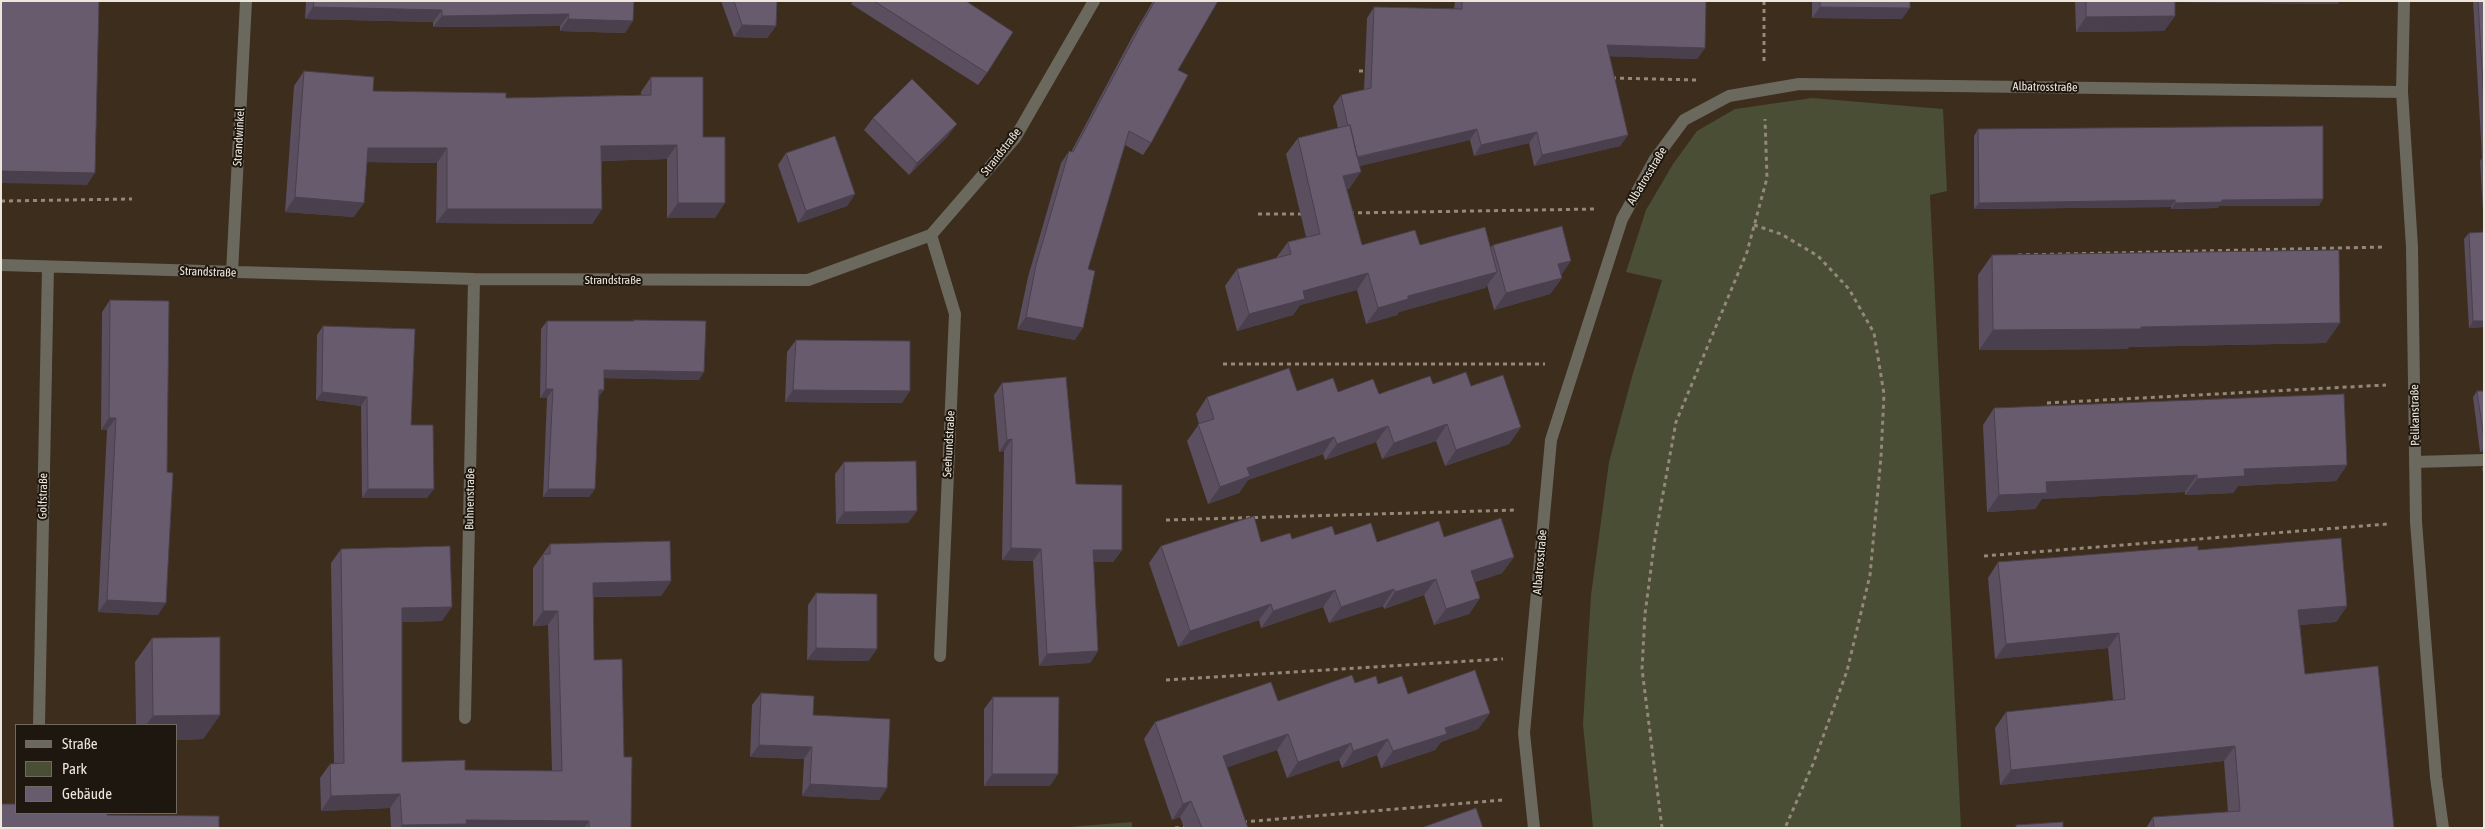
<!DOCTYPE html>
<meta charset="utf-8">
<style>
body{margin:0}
#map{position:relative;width:2485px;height:829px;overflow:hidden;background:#3c2d1c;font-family:"Asap Condensed",sans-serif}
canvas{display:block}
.frame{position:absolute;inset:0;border:2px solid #efe6db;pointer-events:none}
.legend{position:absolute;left:15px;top:724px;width:162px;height:90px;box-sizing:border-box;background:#1d170f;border:1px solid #716a61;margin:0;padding:6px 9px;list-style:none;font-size:15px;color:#efe6db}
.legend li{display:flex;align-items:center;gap:10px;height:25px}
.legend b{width:25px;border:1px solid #716a61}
</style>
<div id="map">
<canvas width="2485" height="829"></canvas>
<div class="frame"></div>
<ul class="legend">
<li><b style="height:6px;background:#6b685e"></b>Straße</li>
<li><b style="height:14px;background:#494e34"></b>Park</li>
<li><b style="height:14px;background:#695b6e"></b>Gebäude</li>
</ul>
</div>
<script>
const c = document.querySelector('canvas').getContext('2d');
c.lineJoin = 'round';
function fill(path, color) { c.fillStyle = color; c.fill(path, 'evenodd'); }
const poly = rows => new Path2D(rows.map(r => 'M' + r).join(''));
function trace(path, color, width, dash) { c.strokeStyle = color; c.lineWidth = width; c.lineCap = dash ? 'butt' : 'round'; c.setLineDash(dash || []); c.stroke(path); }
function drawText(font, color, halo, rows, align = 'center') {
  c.font = font + ' "Asap Condensed",sans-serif'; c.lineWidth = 4; c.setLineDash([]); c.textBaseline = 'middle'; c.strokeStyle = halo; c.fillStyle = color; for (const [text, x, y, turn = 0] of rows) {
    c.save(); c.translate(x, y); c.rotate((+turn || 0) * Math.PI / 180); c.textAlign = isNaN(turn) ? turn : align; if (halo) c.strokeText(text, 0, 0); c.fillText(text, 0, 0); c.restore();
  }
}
const green = poly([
 [1812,98,1943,109,1947,191,1930,195,1961,828,1593,828,1583,724,1591,595,1609,462,1633,373,1662,280,1626,272,1646,210,1673,164,1697,131,1735,109],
 [1132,822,1132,828,1055,828]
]);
const path = poly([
 [1764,61,1764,1],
 [1359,71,1368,71],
 [1612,78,1696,80],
 [1,201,132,199],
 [1350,213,1597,209],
 [1258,214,1304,214],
 [1754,225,1781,234,1818,256,1849,289,1874,333,1884,394,1881,457,1870,575,1847,671,1813,764,1785,828],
 [2018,255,2384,247],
 [1223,364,1545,364],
 [2047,403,2386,385],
 [1166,520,1517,510],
 [1984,556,2388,524],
 [1166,680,1503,659],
 [1243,822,1503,800],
 [1175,828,1187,827],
 [1662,828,1642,669,1645,614,1655,538,1676,422,1747,252,1767,178,1765,119]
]);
const lane = poly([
 [2415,462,2484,460]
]);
const street = poly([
 [2404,1,2402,92,2412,247,2416,522,2436,777,2443,828],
 [931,235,955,314,940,656],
 [1,265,474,279,808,280,931,235,1015,138,1094,1],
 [232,273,246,1],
 [465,718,474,279],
 [39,725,48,267],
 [1534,828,1524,733,1551,440,1622,219,1655,159,1684,120,1729,96,1799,84,2402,92]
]);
const wall = poly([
 [306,1,634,1,625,33,560,31,560,26,433,27,433,22,305,19],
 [721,1,777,1,776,26,767,38,734,37],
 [853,1,966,1,987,73,978,85,851,4],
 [1153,1,1218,1,1178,70,1151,143,1143,155,1125,145,1088,269,1075,340,1017,329,1028,277,1061,163,1069,151,1071,152,1132,37],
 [1455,1,1706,1,1705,48,1697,59,1609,56,1628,135,1620,146,1534,166,1529,143,1474,156,1470,140,1359,166,1349,189,1347,189,1362,245,1420,245,1490,248,1493,245,1561,275,1562,278,1550,294,1494,310,1487,285,1485,288,1399,312,1397,315,1366,324,1357,290,1300,305,1293,315,1237,331,1225,286,1237,269,1276,258,1288,242,1306,237,1286,154,1298,138,1338,128,1333,106,1341,95,1364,90,1367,18,1374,7,1454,9],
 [1812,1,1910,1,1902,19,1812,18],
 [2075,1,2340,1,2338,4,2175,2,2175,16,2164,31,2076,32],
 [2473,1,2484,1,2484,229,2480,161,2482,158],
 [304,71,373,91,506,98,641,95,641,92,651,77,703,137,715,218,667,218,667,159,602,161,602,209,592,224,436,223,437,163,367,162,354,217,285,212,294,86],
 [873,118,948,136,909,175,864,130],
 [1978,129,2319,206,2219,206,2218,208,2171,209,2171,207,1974,209,1974,136],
 [786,153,855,194,847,206,798,223,778,165],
 [2484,232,2484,327,2469,328,2464,239,2469,233],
 [1992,255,2326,343,2129,347,2127,349,1979,350,1978,275],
 [110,300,167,472,158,615,98,612,107,430,101,430,102,312],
 [634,320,699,380,604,378,599,397,595,489,589,497,543,497,547,398,540,398,541,329,547,321,633,321],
 [323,326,411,425,427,498,362,498,361,406,316,400,317,335],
 [796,340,902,403,785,402,787,352],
 [1002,383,1076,484,1122,550,1113,562,1094,562,1098,651,1090,663,1039,666,1033,561,1002,560,1004,451,999,452,994,395],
 [1433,384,1471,386,1521,427,1509,444,1445,466,1436,441,1382,459,1376,442,1325,460,1323,454,1248,480,1239,493,1208,504,1187,441,1199,424,1196,414,1207,397,1297,391,1338,392,1379,394],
 [2477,391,2484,391,2484,452,2480,452,2473,397],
 [1994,408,2347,465,2336,481,2238,486,2233,493,2185,495,2185,492,2042,499,2035,509,1987,512,1983,425],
 [844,462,908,523,836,524,835,474],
 [2484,466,2484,478,2482,468],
 [1335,535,1377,542,1444,537,1514,557,1502,573,1475,582,1480,598,1469,614,1434,625,1424,595,1384,609,1383,606,1329,623,1323,607,1261,628,1259,620,1178,647,1149,563,1161,546,1261,542],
 [550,544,671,581,661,596,594,597,594,660,624,757,631,828,391,828,390,808,321,811,320,778,330,764,334,764,331,563,341,549,442,621,402,622,402,762,465,770,552,771,548,625,533,626,533,568],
 [2198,550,2347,606,2336,622,2300,625,2305,674,2394,828,2146,828,2153,817,2228,812,2224,761,2000,785,1995,728,2006,712,2113,700,2108,648,1995,659,1988,578,1998,562],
 [816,593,877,649,868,661,807,660,808,605],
 [152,638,220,715,203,739,176,740,176,725,136,725,135,662],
 [1355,683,1378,684,1408,694,1490,713,1478,729,1441,742,1435,750,1381,768,1377,755,1342,768,1339,760,1287,778,1277,750,1227,767,1248,828,1184,828,1180,817,1172,820,1144,739,1155,722,1278,701],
 [761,693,813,715,887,788,879,800,802,796,804,759,750,757,752,705],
 [993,697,1050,786,984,786,984,709]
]);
const shadedWall = poly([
 [2165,1,2340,1,2338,4,2164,2],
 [313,7,442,10,433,22,305,19],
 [1820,7,1910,8,1902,19,1812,18],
 [569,14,560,26,433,27,442,16],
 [2175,16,2164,31,2076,32,2086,17],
 [568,19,633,21,625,33,560,31],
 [742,25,776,26,767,38,734,37],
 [1607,45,1705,48,1697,59,1599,56],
 [957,124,948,136,909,175,917,163],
 [1477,129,1470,140,1348,169,1356,158],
 [1537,132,1529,143,1474,156,1481,145],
 [1628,135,1620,146,1534,166,1542,155],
 [677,145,667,159,591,161,601,146],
 [368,148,447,148,437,163,358,162],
 [1,171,95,173,87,185,1,183],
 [1361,172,1349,189,1332,193,1343,176],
 [855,194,847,206,798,223,806,211],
 [295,197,364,203,354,217,285,212],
 [2323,199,2319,206,2219,206,2218,208,2171,209,2175,203,2222,200],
 [2175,200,2171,207,1974,209,1979,203],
 [678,203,725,203,715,218,667,218],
 [447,209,602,209,592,224,436,223],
 [1571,261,1560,277,1558,264],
 [1497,272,1485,288,1399,312,1397,315,1366,324,1378,308,1408,296],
 [1368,273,1357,290,1300,305,1293,315,1237,331,1249,314,1303,291],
 [1562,278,1550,294,1494,310,1506,293],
 [1026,317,1083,328,1075,340,1017,329],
 [2473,321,2484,321,2484,327,2469,328],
 [2340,323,2326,343,2129,347,2127,349,1979,350,1993,330],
 [604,370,704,372,699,380,598,378],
 [546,389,553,389,547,398,540,398],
 [599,390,604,390,598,398],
 [793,390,910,391,902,403,785,402],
 [322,392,367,397,361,406,316,400],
 [109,418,116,418,107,430,101,430],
 [1447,424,1436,441,1382,459,1394,443],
 [1388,426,1376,442,1325,460,1337,444],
 [1521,427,1509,444,1445,466,1456,450],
 [1334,437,1323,454,1248,480,1239,493,1208,504,1220,487,1247,468],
 [1012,439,1004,451,999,452,1007,440],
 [2484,447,2484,452,2480,452],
 [2347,465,2336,481,2238,486,2233,493,2185,495,2197,479,2244,469],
 [2197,475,2185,492,2042,499,2035,509,1987,512,1999,495,2046,482],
 [368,489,434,489,427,498,362,498],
 [548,489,595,489,589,497,543,497],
 [917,511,908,523,836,524,844,512],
 [1011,548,1041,549,1033,561,1002,560],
 [1093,550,1122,550,1113,562,1085,562],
 [1514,557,1502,573,1459,587,1471,571],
 [1436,579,1424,595,1384,609,1395,592],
 [671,581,661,596,583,597,593,583],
 [1394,589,1383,606,1329,623,1341,607],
 [1335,590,1323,607,1261,628,1273,611],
 [1480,598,1469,614,1434,625,1446,609],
 [107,600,166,603,158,615,98,612],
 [1271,604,1259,620,1178,647,1190,631],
 [2347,606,2336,622,2288,626,2298,610],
 [452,607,442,621,392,622,402,608],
 [543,611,558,611,548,625,533,626],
 [2119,633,2108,648,1995,659,2006,644],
 [816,648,877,649,868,661,807,660],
 [1098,651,1090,663,1039,666,1047,654],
 [1490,713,1478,729,1441,742,1435,750,1381,768,1393,751,1445,728],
 [220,715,203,739,176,740,176,725,146,725,153,716],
 [1288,734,1277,750,1212,773,1223,756],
 [1388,739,1377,755,1342,768,1353,751],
 [1351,743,1339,760,1287,778,1298,762],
 [759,745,812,747,804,759,750,757],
 [2235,746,2224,761,2000,785,2011,770],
 [992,774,1058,774,1050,786,984,786],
 [810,784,887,788,879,800,802,796],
 [400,794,390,808,321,811,331,796],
 [1191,801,1180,817,1172,820,1183,804],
 [466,820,589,821,584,828,400,828,402,825]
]);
const building = poly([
 [1,1,99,1,95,173,1,171,1,1],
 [314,1,634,1,633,21,568,19,569,14,442,16,442,10,313,7,314,1],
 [734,1,777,1,776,26,742,25,734,1],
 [874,1,966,1,1013,32,987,73,874,1],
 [1155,1,1218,1,1178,70,1188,75,1151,143,1129,131,1088,269,1095,271,1083,328,1026,317,1036,265,1069,151,1073,152,1141,25,1155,1],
 [1462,1,1706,1,1705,48,1607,45,1628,135,1542,155,1537,132,1481,145,1477,129,1357,157,1350,125,1348,126,1341,95,1371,88,1374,7,1462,9,1462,1],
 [1820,1,1910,1,1910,8,1820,7,1820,1],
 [2086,1,2175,1,2175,16,2086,17,2086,1],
 [2478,1,2484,1,2484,103,2478,1],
 [304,71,374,77,373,91,506,93,506,98,651,95,651,77,703,77,703,137,725,137,725,203,678,203,677,145,601,146,602,209,447,209,447,148,368,148,364,203,295,197,304,71],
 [912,79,957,124,917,163,873,118,912,79],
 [1350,125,1361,172,1343,176,1362,245,1415,230,1420,245,1485,227,1497,272,1408,296,1408,299,1378,308,1368,273,1303,291,1305,299,1249,314,1237,269,1291,254,1288,242,1320,234,1298,138,1350,125],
 [2323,126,2323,199,2222,200,2222,202,2175,203,2175,200,1979,203,1978,129,2323,126],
 [835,136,855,194,806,211,786,153,835,136],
 [1562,226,1571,261,1558,264,1562,278,1506,293,1493,245,1562,226],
 [2484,232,2484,321,2473,321,2469,233,2484,232],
 [2339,250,2340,323,2141,327,2141,329,1993,330,1992,255,2339,250],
 [110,300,169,301,167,472,173,473,166,603,107,600,116,418,109,418,110,300],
 [634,320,706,321,704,372,604,370,604,390,599,390,595,489,548,489,553,389,546,389,547,321,634,321,634,320],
 [323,326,415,329,411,425,433,425,434,489,368,489,367,397,322,392,323,326],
 [796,340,910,341,910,391,793,390,796,340],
 [1289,368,1297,391,1333,378,1338,392,1373,379,1379,394,1430,376,1433,384,1466,372,1471,386,1503,375,1521,427,1456,450,1447,424,1394,443,1388,426,1337,444,1334,437,1247,468,1250,476,1220,487,1198,424,1214,419,1207,397,1289,368],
 [1066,377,1076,484,1122,485,1122,550,1093,550,1098,651,1047,654,1041,549,1011,548,1012,439,1007,440,1002,383,1066,377],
 [2477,391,2484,391,2484,439,2477,391],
 [2344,394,2347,465,2244,469,2245,476,2197,479,2197,475,2046,482,2047,493,1999,495,1994,408,2344,394],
 [916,461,917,511,844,512,844,462,916,461],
 [1254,516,1261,542,1290,533,1292,539,1332,526,1335,535,1371,523,1377,542,1439,521,1444,537,1501,518,1514,557,1471,571,1480,598,1446,609,1436,579,1395,592,1394,589,1341,607,1335,590,1273,611,1271,604,1190,631,1161,546,1254,516],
 [2341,538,2347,606,2298,610,2305,674,2378,666,2394,828,2154,828,2153,817,2240,811,2235,746,2011,770,2006,712,2125,699,2119,633,2006,644,1998,562,2198,546,2198,550,2341,538],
 [670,541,671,581,593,583,594,660,622,659,624,757,632,757,631,828,589,828,589,821,466,820,467,824,402,825,400,794,331,796,330,764,344,763,341,549,450,546,452,607,402,608,402,762,465,760,465,770,562,771,558,611,543,611,543,554,550,554,550,544,670,541],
 [816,593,877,594,877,649,816,648,816,593],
 [220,637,220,715,153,716,152,638,220,637],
 [1475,670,1490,713,1445,728,1447,734,1393,751,1388,739,1353,751,1351,743,1298,762,1288,734,1223,756,1248,828,1202,828,1191,801,1183,804,1155,722,1271,682,1278,701,1352,675,1355,683,1376,676,1378,684,1402,676,1408,694,1475,670],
 [761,693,814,696,813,715,890,719,887,788,810,784,812,747,759,745,761,693],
 [993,697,1059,697,1058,774,992,774,993,697],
 [1,804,16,804,16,813,107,813,107,815,219,816,219,828,1,828,1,804],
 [1476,808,1483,828,1421,828,1476,808],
 [2063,822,2063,828,2016,828,2016,825,2063,822]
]);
const streetNames = [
 ["Albatrosstraße",2045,87,1],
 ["Strandwinkel",239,137,-87],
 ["Strandstraße",1001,152,-52],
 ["Albatrosstraße",1647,176,-59],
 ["Strandstraße",208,272,2],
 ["Strandstraße",613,280],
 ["Pelikanstraße",2415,415,-91],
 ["Seehundstraße",949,444,-87],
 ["Golfstraße",43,496,-89],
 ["Buhnenstraße",470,499,-89],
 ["Albatrosstraße",1540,562,-85]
];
fill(green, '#494e34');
trace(path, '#94887a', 3, [4, 4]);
trace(lane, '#6b685e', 12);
trace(street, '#6b685e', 12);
fill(wall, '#5a4e5f');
fill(shadedWall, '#4a404d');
fill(building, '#695b6e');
trace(building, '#4a404d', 1);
drawText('12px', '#efe6db', '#1d170f', streetNames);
</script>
